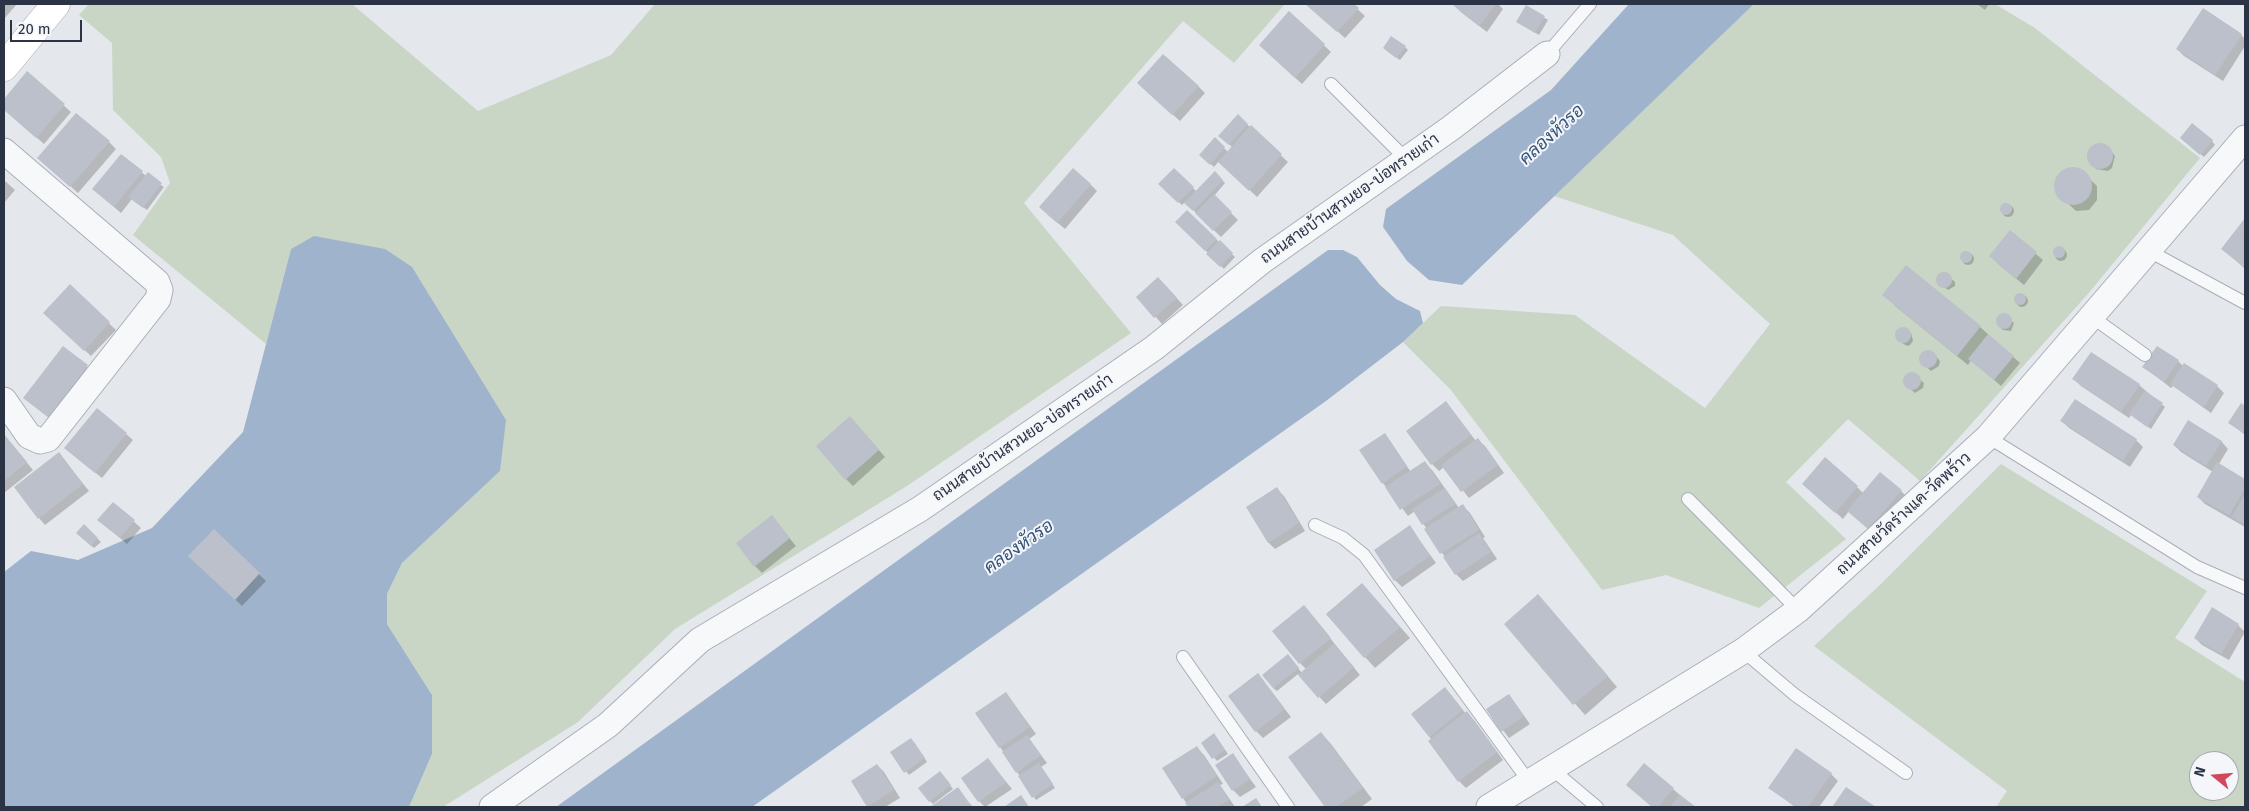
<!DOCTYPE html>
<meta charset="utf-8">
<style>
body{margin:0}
#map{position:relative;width:2249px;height:811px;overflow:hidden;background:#e4e7ec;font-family:"Fira Sans",sans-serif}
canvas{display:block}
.frame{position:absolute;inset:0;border:5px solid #2b3445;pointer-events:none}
.north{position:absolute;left:2189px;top:751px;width:50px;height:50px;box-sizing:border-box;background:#f4f6f9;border:1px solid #a4a8b1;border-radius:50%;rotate:287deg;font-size:14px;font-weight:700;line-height:20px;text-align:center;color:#2b3445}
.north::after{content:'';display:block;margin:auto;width:18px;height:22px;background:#d1495b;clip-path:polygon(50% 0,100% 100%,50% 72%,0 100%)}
.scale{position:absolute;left:10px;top:20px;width:72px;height:22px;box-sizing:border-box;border:2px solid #2b3445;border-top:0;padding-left:6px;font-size:15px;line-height:18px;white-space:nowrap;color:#2b3445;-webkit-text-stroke:4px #f4f6f9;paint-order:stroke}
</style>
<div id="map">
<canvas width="2249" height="811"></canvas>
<div class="frame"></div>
<div class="north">N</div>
<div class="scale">20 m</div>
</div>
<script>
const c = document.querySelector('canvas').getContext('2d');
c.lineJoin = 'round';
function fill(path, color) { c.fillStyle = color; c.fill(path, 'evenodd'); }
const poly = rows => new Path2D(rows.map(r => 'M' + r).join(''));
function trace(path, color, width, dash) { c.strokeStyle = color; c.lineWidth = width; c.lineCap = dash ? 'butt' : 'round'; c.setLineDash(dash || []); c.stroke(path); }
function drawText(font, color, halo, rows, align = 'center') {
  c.font = font + ' "Fira Sans",Sarabun,sans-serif'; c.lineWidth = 4; c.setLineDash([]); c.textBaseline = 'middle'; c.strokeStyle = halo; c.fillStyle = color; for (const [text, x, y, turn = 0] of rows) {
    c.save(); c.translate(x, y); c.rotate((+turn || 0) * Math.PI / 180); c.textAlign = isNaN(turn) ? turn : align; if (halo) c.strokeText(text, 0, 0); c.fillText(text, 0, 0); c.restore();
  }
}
const green = poly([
 [89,4,352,4,478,111,611,55,655,4,1285,4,1234,63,1183,21,1024,203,1131,333,907,486,675,629,578,722,443,807,409,807,432,754,432,695,387,624,387,594,402,563,500,471,291,249,266,344,133,235,170,183,161,157,113,110,112,43,79,15],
 [1754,4,1995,4,2035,28,2200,158,2087,295,1920,481,1848,419,1786,482,1846,539,1759,608,1666,575,1602,590,1451,390,1403,342,1441,306,1575,315,1705,408,1770,324,1673,235,1554,196],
 [2001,464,2207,591,2175,638,2245,682,2245,807,1996,807,2007,791,1814,646,1881,584],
 [2199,761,2229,761,2229,791,2199,791]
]);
const water = poly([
 [1629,4,1754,4,1462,285,1429,280,1407,261,1383,227,1386,209,1551,90],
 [314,236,385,249,412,267,506,420,500,471,402,563,387,594,387,624,432,695,432,754,409,807,4,807,4,572,31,551,78,560,152,528,243,432,291,249],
 [1328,250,1343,250,1357,257,1380,285,1396,299,1420,311,1423,323,1403,342,1326,401,752,807,556,807]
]);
const shadow = poly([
 [4,4,17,4,4,19],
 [1307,4,1352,4,1365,16,1345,38],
 [1457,4,1498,4,1503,9,1487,32,1462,13,1455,6],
 [1977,4,1989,4,1985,10],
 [1527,7,1548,20,1539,35,1518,22],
 [1290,13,1331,52,1302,84,1267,52],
 [2241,35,2245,39,2245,46,2223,81,2184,56,2177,49],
 [1405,47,1408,50,1400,60,1387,51],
 [27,73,71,112,44,144,4,109,4,101],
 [1198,86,1205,93,1180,121,1145,90],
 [1238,116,1288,162,1257,197,1219,161,1214,167,1201,155,1215,139,1228,152,1232,147,1220,135],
 [2185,141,2212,141,2215,145,2204,157],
 [109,142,116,149,78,193,46,164],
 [2102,144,2108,147,2115,156,2112,168,2108,171,2096,169,2089,160,2088,154,2091,148,2096,145],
 [122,155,146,176,164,187,147,210,132,199,121,213,101,196],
 [1174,169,1197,192,1215,173,1225,183,1214,196,1238,220,1221,237,1185,202,1182,205,1160,184],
 [2079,169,2097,186,2097,200,2089,210,2076,211,2058,194,2056,188,2057,181,2066,170],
 [4,180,15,190,4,203],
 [1090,184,1097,191,1065,229,1047,214],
 '2002 211a6 6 0 1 1 12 0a6 6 0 1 1-12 0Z',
 [1187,212,1235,257,1224,269,1177,222],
 [2245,220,2245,269,2223,248],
 [2010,232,2043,260,2024,285,1997,263],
 '2055 255a6 6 0 1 1 12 0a6 6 0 1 1-12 0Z',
 '1962 259a6 6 0 1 1 12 0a6 6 0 1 1-12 0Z',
 [1945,273,1955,282,1955,286,1948,290,1938,281,1938,278],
 [1165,285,1183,305,1162,324,1138,297],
 [70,286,116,330,91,356,52,320],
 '2016 301a6 6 0 1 1 12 0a6 6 0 1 1-12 0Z',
 [1894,305,1980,327,2020,363,2001,386,1971,360,1968,365],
 [2004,315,2014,323,2011,331,2003,330,2000,327,1997,319],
 [1899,329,1907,330,1911,333,1913,341,1910,345,1907,346,1899,341,1897,333],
 [63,348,95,373,57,424,25,398],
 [1929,351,1933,353,1940,361,1939,366,1931,371,1920,361,1924,352],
 [2178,361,2183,366,2217,386,2224,393,2211,413,2173,386,2171,388,2144,367],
 [1912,373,1924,383,1923,388,1915,393,1904,383,1907,374],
 [2074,379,2139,385,2165,407,2151,429,2131,415,2129,418,2081,386],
 [1446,402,1476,441,1478,440,1485,446,1504,473,1469,498,1444,467,1439,471,1432,464,1408,431],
 [2241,405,2245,408,2245,435,2230,423],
 [2062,421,2136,440,2143,447,2130,467,2069,428],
 [2189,422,2222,442,2228,449,2219,464,2245,480,2245,527,2205,504,2198,497,2213,472,2181,452,2174,445],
 [857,425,885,457,853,486,846,479],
 [126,434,133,440,102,478,73,455],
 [4,435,33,470,4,493],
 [1385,435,1411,472,1425,463,1432,470,1459,508,1463,506,1470,513,1485,537,1483,538,1497,559,1463,581,1456,574,1415,511,1408,516,1383,483],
 [59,454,89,491,45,525,39,518],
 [1857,487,1863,493,1901,491,1908,498,1876,535,1849,511,1843,519,1810,490],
 [1277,489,1284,496,1305,531,1275,549,1268,542],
 [113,503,141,528,127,544,106,526],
 [772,517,796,546,762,573,755,566],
 [84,526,101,542,94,548,77,533],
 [1410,527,1436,563,1402,587,1395,580],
 [214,531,266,581,242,606,190,556],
 [1372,595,1410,638,1375,668,1327,615],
 [1304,606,1360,675,1326,704,1298,674,1277,691,1273,688,1291,659,1302,673,1306,669,1300,663],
 [1548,606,1617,687,1585,715,1505,624],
 [2213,609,2238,625,2245,632,2229,660,2202,645,2195,638],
 [1258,675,1291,717,1263,738,1256,731],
 [1006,693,1036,734,1029,739,1047,763,1041,767,1055,788,1036,800,1000,747],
 [1451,695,1466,714,1474,720,1503,760,1466,788,1459,781,1429,736],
 [1509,695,1530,724,1509,738,1488,710],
 [1321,733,1331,744,1372,799,1361,807,1327,807,1289,757],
 [1217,738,1228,754,1217,761,1202,743],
 [914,742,927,762,909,775,892,753],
 [1197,748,1204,755,1223,784,1220,785,1235,807,1189,807,1183,798],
 [1232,754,1256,787,1240,797,1233,790],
 [988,760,1012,789,985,807,979,801],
 [877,765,884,772,900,798,885,807,869,807,852,781],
 [1831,774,1838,781,1819,807,1795,807,1770,788],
 [943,776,953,789,933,804,930,801],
 [1627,785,1673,789,1694,807,1652,807],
 [957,789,973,807,933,807]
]);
const building = poly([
 [1305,4,1354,4,1359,8,1337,32],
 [1455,4,1496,4,1479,26,1454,6],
 [1526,5,1545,16,1535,33,1516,22],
 [2203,8,2242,34,2215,75,2176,49],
 [1289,11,1325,44,1295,78,1259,45],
 [1391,36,1406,46,1396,58,1383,48],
 [1163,54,1199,86,1172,115,1137,83],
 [27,71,65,104,36,138,4,110,4,99],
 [76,113,110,141,70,187,37,158],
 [1238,114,1248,124,1229,145,1218,136],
 [2192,123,2213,140,2200,155,2180,138],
 [1251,125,1282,154,1249,191,1218,162],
 [1215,137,1225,147,1210,165,1199,155],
 '2087 156a13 13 0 1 1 26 0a13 13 0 1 1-26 0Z',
 [121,154,143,171,114,207,92,189],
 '2054 186a19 19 0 1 1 38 0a19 19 0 1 1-38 0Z',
 [1073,168,1091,184,1057,223,1039,207],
 [1174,168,1194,187,1178,203,1158,184],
 [1215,171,1223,180,1193,211,1184,203],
 [148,172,162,183,143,208,128,197],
 [1214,194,1232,212,1213,231,1195,213],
 '2000 209a6 6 0 1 1 12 0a6 6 0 1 1-12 0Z',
 [1187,210,1217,239,1205,251,1175,222],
 [2245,218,2245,268,2221,249],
 [2010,230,2037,252,2016,279,1989,256],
 [1220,240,1233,253,1220,267,1206,254],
 '2053 252a6 6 0 1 1 12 0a6 6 0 1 1-12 0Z',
 '1960 257a6 6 0 1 1 12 0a6 6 0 1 1-12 0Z',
 [1906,265,1981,326,1957,356,1882,295],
 '1936 280a8 8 0 1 1 16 0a8 8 0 1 1-16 0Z',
 [1158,277,1177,298,1154,318,1136,297],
 [70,284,110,322,84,351,43,313],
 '2014 299a6 6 0 1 1 12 0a6 6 0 1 1-12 0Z',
 '1996 321a8 8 0 1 1 16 0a8 8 0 1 1-16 0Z',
 '1895 335a8 8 0 1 1 16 0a8 8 0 1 1-16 0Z',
 [1988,334,2014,356,1994,380,1968,359],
 [63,346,88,365,49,418,23,398],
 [2157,346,2179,360,2164,382,2142,367],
 '1919 359a9 9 0 1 1 18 0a9 9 0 1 1-18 0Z',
 [2091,352,2140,384,2121,412,2072,379],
 [2184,363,2218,385,2204,407,2170,384],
 '1903 381a9 9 0 1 1 18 0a9 9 0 1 1-18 0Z',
 [2145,391,2163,403,2147,427,2129,414],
 [2075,399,2137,439,2123,461,2060,421],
 [1446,401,1471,435,1431,465,1406,431],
 [2241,403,2245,406,2245,434,2228,423],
 [97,408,127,433,95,473,64,448],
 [850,416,879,450,845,480,816,446],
 [2188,420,2222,441,2206,466,2173,445],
 [1385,433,1407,466,1382,484,1359,450],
 [4,434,27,462,4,481],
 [1478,438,1498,465,1461,492,1441,465],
 [59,452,83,484,38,519,14,487],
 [1825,457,1858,486,1835,513,1802,484],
 [1425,461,1440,484,1400,510,1385,487],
 [2217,462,2245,479,2245,488,2229,515,2197,497],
 [1880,472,1902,490,1868,529,1847,511],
 [1277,487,1299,523,1268,543,1246,507],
 [1445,488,1455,504,1422,525,1412,509],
 [2245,494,2245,525,2232,517],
 [113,502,135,520,120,538,97,520],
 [1463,504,1479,530,1440,554,1424,529],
 [772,515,790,538,754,567,736,543],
 [84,524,98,538,91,546,76,533],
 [1410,525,1430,556,1394,581,1374,550],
 [214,529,260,573,235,600,188,556],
 [1479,533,1491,552,1455,575,1443,557],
 [1362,583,1400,627,1364,658,1326,614],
 [1538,594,1608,676,1573,705,1504,624],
 [1304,605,1331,638,1299,664,1272,631],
 [2212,607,2239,624,2221,654,2194,638],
 [1334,644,1354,667,1318,698,1298,675],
 [1288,654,1299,668,1273,688,1262,675],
 [1258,673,1285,709,1255,732,1228,696],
 [1445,687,1463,710,1429,737,1411,714],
 [1006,692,1030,727,999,748,975,713],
 [1509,694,1524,716,1501,732,1486,709],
 [1467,711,1497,752,1458,782,1428,741],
 [1321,732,1363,788,1336,807,1325,807,1288,757],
 [1214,733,1225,750,1212,759,1201,743],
 [1027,735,1041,755,1016,773,1002,752],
 [911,738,925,758,904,773,890,752],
 [1197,746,1217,776,1182,799,1162,768],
 [1796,748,1832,773,1808,807,1796,807,1768,788],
 [1233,753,1250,779,1232,791,1215,765],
 [988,758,1006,782,978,802,961,778],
 [1039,763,1053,784,1032,798,1018,776],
 [1644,763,1674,788,1658,807,1652,807,1626,785],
 [877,764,894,790,867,807,851,781],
 [940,771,951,785,929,802,918,788],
 [1218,782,1229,800,1217,807,1188,807,1185,803],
 [958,787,972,807,930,807],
 [1846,787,1876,807,1832,807],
 [1021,795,1029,807,1004,807],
 [1680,795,1696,807,1670,807],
 [1256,798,1262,807,1242,807]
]);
const service = poly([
 [1547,54,1590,4],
 [1331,84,1407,160],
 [2149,251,2245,303],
 [2092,317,2145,355],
 [1988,437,2197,567,2245,588],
 [1688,499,1798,610],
 [1315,525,1343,538,1364,555,1530,783],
 [1743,651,1795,695,1906,773],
 [1183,657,1288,807],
 [1553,770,1597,807]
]);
const minor = poly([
 [4,151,157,282,160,290,158,299,48,439,40,441,29,436,4,400],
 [492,807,608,725,700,640,920,509,1154,348,1262,261,1451,128,1547,54],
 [1489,807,1743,651,1798,610,1988,437,2245,138]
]);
const secondary = poly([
 [4,67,56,4]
]);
const streetNames = [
 ["ถนนสายบ้านสวนยอ-บ่อทรายเก่า",1350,199,-35],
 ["ถนนสายบ้านสวนยอ-บ่อทรายเก่า",1023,438,-34],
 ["ถนนสายวัดร่างแค-วัดพร้าว",1904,514,-42]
];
const waterNames = [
 ["คลองหัวรอ",1552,135,-42],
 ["คลองหัวรอ",1019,547,-35]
];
fill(green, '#c9d6c5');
fill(water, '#9fb4cc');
fill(shadow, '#0003');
fill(building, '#bbc0ca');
trace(service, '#a9aeb7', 14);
trace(minor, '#a9aeb7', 27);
trace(secondary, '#a9aeb7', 29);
trace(service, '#f7f8fa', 12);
trace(minor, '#f7f8fa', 25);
trace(secondary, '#fff', 28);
drawText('16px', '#2b3445', '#f4f6f9', streetNames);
drawText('italic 18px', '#34527a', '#f4f6f9', waterNames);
</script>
